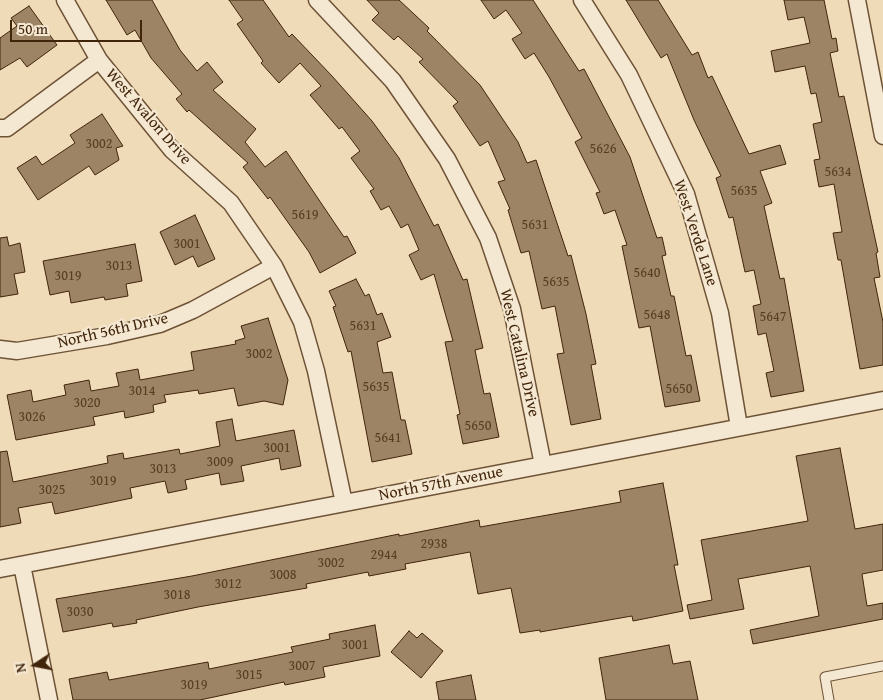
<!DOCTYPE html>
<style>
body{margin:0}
#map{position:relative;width:883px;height:700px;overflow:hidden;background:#f0dbb9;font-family:"Gentium Book Plus",serif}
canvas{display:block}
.north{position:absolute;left:10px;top:640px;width:50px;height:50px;-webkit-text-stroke:4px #f5e8d2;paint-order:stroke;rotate:259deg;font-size:14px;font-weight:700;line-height:20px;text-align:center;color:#41250b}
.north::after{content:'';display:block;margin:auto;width:18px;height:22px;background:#41250b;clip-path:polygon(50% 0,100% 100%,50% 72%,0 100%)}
.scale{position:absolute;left:10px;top:20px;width:132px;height:22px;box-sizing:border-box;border:2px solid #41250b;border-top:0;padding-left:6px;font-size:15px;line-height:18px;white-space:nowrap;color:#41250b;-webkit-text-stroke:4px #f5e8d2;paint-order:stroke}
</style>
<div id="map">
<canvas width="883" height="700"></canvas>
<div class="north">N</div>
<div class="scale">50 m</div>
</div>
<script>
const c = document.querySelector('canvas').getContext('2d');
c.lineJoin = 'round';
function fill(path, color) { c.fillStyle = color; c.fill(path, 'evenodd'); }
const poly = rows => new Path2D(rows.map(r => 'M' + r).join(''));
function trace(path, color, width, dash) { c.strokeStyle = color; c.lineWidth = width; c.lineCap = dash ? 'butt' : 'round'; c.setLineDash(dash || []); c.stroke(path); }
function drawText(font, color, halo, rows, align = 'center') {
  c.font = font + ' "Gentium Book Plus",serif'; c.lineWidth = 4.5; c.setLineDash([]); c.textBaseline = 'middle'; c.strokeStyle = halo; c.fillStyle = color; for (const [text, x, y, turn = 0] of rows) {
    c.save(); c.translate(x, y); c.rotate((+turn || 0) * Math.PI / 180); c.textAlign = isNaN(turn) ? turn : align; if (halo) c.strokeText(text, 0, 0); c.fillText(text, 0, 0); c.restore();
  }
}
const building = poly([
 [106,0,152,0,180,50,197,71,207,62,223,82,213,90,256,129,245,142,265,167,286,151,344,237,347,236,356,253,320,273,309,252,270,197,268,199,243,167,248,163,189,110,187,112,176,99,182,94,151,58,135,30,127,35,106,0],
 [229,0,263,0,289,37,292,34,332,76,372,121,399,158,434,226,438,224,463,280,467,279,483,348,475,350,484,394,490,393,499,437,463,444,457,415,460,414,445,342,453,341,434,274,421,280,409,255,419,250,408,224,401,228,389,206,381,210,370,191,374,189,351,158,360,151,342,127,339,129,310,95,321,86,300,63,279,83,261,63,263,61,237,24,243,20,229,0],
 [367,0,399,0,429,28,427,31,480,85,518,142,527,163,536,160,568,256,571,255,586,314,596,364,591,365,601,419,571,425,557,354,564,353,555,306,542,309,529,251,521,253,508,210,510,209,498,182,505,180,488,141,480,146,453,106,458,102,419,62,423,59,398,36,394,40,372,20,379,13,367,0],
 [481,0,533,0,579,71,584,69,630,157,657,238,662,237,666,255,662,256,671,296,674,296,686,356,691,355,700,401,665,407,650,326,639,328,622,246,627,245,615,210,604,214,596,193,600,192,575,142,582,138,549,77,534,53,525,59,512,39,522,33,506,10,494,19,481,0],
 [626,0,658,0,692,55,698,52,708,78,712,76,749,154,780,145,786,164,760,171,772,203,764,206,780,279,784,278,804,391,771,397,766,373,774,371,766,333,758,335,753,306,761,304,754,270,745,272,733,217,729,218,716,178,721,176,694,120,667,54,661,58,626,0],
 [784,0,824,0,832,39,836,38,838,51,830,53,839,97,844,96,878,252,876,253,880,277,874,278,883,322,883,365,860,369,841,260,838,260,833,233,842,232,834,184,819,187,814,160,820,159,813,124,822,122,816,93,811,94,805,66,775,72,771,51,810,43,804,17,788,20,784,0],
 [29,6,57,45,27,67,20,58,0,70,0,38,17,26,11,18,29,6],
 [102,114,123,146,116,148,119,160,95,175,89,166,38,200,17,168,36,156,42,165,75,143,70,135,102,114],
 [195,215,215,259,198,267,193,256,175,265,160,232,195,215],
 [7,237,9,246,20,243,25,272,14,274,18,294,0,297,0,238,7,237],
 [135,244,142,281,126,284,128,296,105,300,104,297,71,303,69,291,50,295,43,261,135,244],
 [356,279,365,296,369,294,377,315,382,313,391,337,377,342,383,373,392,372,401,420,405,420,412,454,372,462,351,351,348,352,333,307,336,306,329,291,356,279],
 [268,318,288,380,283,405,264,401,238,406,234,388,199,394,198,390,164,395,166,402,153,405,154,412,125,418,124,411,93,417,95,425,16,440,7,395,31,390,33,402,66,395,64,385,89,380,91,391,119,386,116,373,138,369,140,380,194,370,191,352,236,344,235,341,245,338,241,326,268,318],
 [232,419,236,441,294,430,301,466,281,470,279,458,241,466,244,481,221,485,219,473,185,480,187,489,168,493,165,481,130,488,132,498,55,514,52,502,18,508,21,523,0,527,0,452,7,451,13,482,108,463,107,456,123,453,124,459,179,449,180,454,220,446,216,422,232,419],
 [840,448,855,529,883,524,883,570,862,574,867,606,883,603,883,619,753,644,750,630,819,616,810,566,738,579,744,609,690,619,687,605,712,600,701,540,808,521,796,456,840,448],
 [663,483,678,565,674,565,683,611,633,621,632,616,540,632,540,630,520,633,511,588,478,594,470,552,405,564,406,569,369,576,368,572,306,584,307,588,198,607,136,620,137,623,113,627,112,623,63,632,56,599,192,576,399,534,399,536,479,520,480,527,621,502,619,491,663,483],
 [375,625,380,656,323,667,325,677,285,685,284,682,200,700,73,700,69,679,107,672,109,680,208,662,209,669,293,652,291,647,330,639,329,634,375,625],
 [409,631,417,638,422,633,443,651,421,678,391,652,409,631],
 [669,645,673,664,690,661,698,700,606,700,599,658,669,645],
 [471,675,476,700,439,700,436,682,471,675]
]);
const lane = poly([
 [829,700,825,677,883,666]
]);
const street = poly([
 [65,0,99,60,172,150,231,203,274,266,302,322,316,371,344,503],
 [317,0,393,81,447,159,488,238,512,309,543,465],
 [582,0,629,75,686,194,720,313,739,427],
 [857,0,883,136],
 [0,128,7,128,99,60],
 [0,349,17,351,107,336,160,324,193,310,274,266],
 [22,565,49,700],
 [0,569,883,400]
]);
const numberNames = [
 ["3002",99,144],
 ["5626",603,149],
 ["5634",838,172],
 ["5635",744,191],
 ["5619",305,215],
 ["5631",535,225],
 ["3001",187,244],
 ["3013",119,266],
 ["5640",647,273],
 ["3019",68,276],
 ["5635",556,282],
 ["5648",657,315],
 ["5647",773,317],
 ["5631",363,326],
 ["3002",259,354],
 ["5635",376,387],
 ["5650",679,389],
 ["3014",142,391],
 ["3020",87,403],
 ["3026",32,417],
 ["5650",478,426],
 ["5641",388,438],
 ["3001",277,448],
 ["3009",220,462],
 ["3013",163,469],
 ["3019",103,481],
 ["3025",52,490],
 ["2938",434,544],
 ["2944",384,555],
 ["3002",331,563],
 ["3008",283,575],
 ["3012",228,584],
 ["3018",177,595],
 ["3030",80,612],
 ["3001",355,645],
 ["3007",302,666],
 ["3015",249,675],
 ["3019",194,685]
];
const streetNames = [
 ["West Avalon Drive",148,117,49],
 ["West Verde Lane",695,233,72],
 ["North 56th Drive",113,331,-13],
 ["West Catalina Drive",519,353,77],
 ["North 57th Avenue",441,484,-11]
];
fill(building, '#9c8465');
trace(building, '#41250b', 1);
trace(lane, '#6d5236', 11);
trace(street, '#6d5236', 19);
trace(lane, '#f5e8d2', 9);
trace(street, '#f5e8d2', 16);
drawText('14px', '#583d22', null, numberNames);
drawText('16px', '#41250b', '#f5e8d2', streetNames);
</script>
